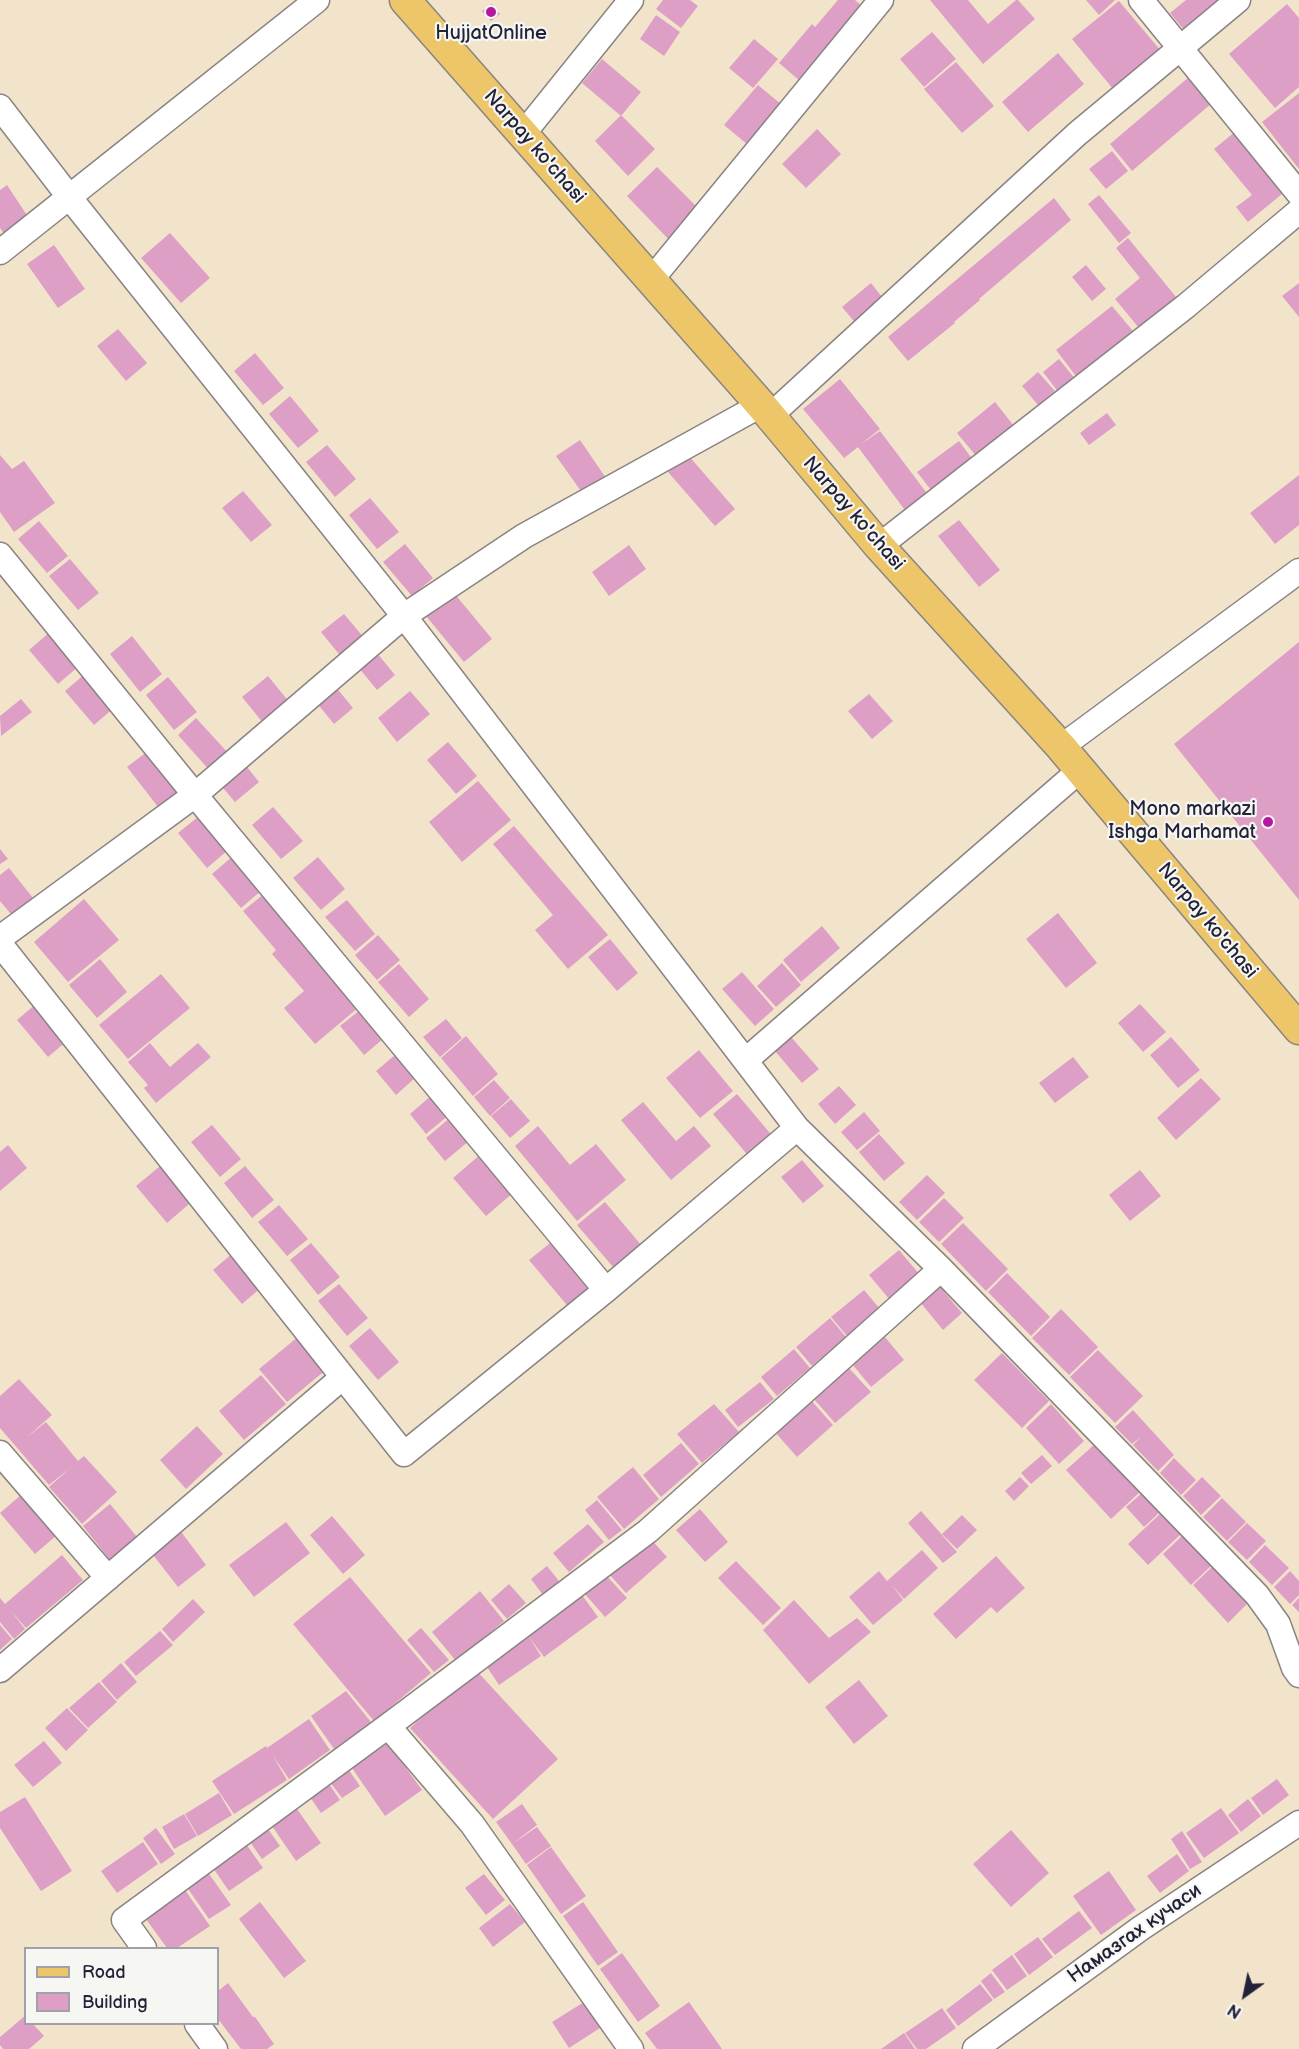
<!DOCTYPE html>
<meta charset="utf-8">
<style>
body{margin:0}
#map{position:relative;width:1299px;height:2049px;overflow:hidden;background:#f2e4cb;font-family:"Balsamiq Sans",sans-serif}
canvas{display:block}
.legend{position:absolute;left:24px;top:1947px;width:195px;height:78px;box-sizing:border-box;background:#f6f6f2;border:2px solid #a1a1a9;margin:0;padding:8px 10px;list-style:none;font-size:18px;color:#22223b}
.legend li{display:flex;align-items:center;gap:12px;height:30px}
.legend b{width:30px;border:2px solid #a1a1a9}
.north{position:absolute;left:1215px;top:1965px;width:60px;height:60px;-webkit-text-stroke:4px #f6f6f2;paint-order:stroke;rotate:213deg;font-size:16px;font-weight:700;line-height:24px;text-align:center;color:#22223b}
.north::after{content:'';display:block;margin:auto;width:21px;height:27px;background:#22223b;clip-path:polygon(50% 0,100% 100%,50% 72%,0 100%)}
</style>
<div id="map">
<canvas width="1299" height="2049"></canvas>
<ul class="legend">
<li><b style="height:8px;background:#ecc669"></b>Road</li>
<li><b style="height:16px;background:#dd9fc6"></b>Building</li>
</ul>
<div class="north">N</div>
</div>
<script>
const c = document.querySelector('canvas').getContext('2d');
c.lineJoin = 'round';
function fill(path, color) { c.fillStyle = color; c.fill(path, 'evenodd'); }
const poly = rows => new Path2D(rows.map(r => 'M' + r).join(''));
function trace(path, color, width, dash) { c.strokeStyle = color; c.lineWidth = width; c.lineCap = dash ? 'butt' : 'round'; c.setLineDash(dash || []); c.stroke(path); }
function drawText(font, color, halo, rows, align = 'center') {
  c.font = font + ' "Balsamiq Sans",sans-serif'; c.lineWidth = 4.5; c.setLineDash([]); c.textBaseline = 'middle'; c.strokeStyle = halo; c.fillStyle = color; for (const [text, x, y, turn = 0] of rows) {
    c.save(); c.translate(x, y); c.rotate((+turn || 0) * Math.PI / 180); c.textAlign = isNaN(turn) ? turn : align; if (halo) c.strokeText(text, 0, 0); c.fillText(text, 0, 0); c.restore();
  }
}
const building = poly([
 [663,0,690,0,698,6,681,28,656,9],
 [838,0,855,0,865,9,807,87,779,63,812,24,815,27],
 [930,0,968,0,988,24,1016,0,1018,0,1035,19,983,64],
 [1086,0,1115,0,1099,15],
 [1186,0,1230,0,1190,37,1170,13],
 [1119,1,1161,51,1113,89,1072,39],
 [492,4,500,14,491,21,482,11],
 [1287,4,1299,18,1299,87,1275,108,1229,54],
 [656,15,680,32,664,56,640,39],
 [932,32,956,59,924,87,900,59],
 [754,39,778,59,753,88,729,68],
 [1058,53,1084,84,1028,132,1002,102],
 [602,59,641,92,621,116,582,83],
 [956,62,994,106,962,133,924,89],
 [1189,77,1211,104,1132,171,1110,144],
 [758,85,788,110,754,150,724,125],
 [1299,93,1299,169,1262,122],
 [621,115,655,149,628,176,595,141],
 [817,129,841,154,806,188,782,164],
 [1236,131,1288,189,1248,222,1236,207,1252,195,1214,149],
 [1112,151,1128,171,1106,189,1089,169],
 [657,167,703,213,672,243,627,196],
 [7,185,36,229,12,245,0,228,0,190],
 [1099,195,1131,233,1119,243,1088,204],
 [1054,198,1071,220,979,299,980,300,954,322,955,323,908,361,888,337],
 [170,233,210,278,181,303,141,258],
 [1128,238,1176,297,1139,328,1115,299,1140,278,1116,248],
 [54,245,85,289,58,308,27,264],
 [1086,265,1106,289,1092,301,1072,277],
 [871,283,886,302,858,326,842,307],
 [1299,283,1299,317,1282,296],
 [1112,306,1133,331,1076,376,1056,350],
 [118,329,147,363,126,381,97,346],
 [255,353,284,388,263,405,234,371],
 [1059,359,1076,380,1059,393,1043,372],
 [1038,372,1055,391,1038,405,1022,386],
 [840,379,880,429,860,445,880,431,929,496,907,513,858,447,844,458,803,409],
 [290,396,319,431,298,448,269,414],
 [995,402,1014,426,977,457,957,433],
 [1107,413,1116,425,1089,445,1080,433],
 [580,440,606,478,583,494,556,456],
 [959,441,973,460,931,490,917,472],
 [327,445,356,479,335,497,306,462],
 [0,455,12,469,24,461,55,503,14,532,0,512],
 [688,455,735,509,715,526,668,472],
 [1299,475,1299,525,1275,544,1250,513],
 [243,491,272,525,251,542,222,508],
 [370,498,399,532,377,549,349,515],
 [959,520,1000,570,979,587,938,536],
 [39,521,68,556,47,573,18,539],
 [405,544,433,578,412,596,383,562],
 [629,545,646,569,609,596,592,572],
 [70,559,99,593,78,610,49,576],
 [454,593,492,639,464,662,426,616],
 [344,614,370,645,347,664,321,632],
 [50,632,79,666,58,684,29,650],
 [132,636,162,674,140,692,110,654],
 [1299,642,1299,900,1174,744],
 [377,653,395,675,377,690,359,668],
 [86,673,115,707,94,725,65,691],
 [268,676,294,708,268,729,242,697],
 [168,677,197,712,174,730,146,695],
 [335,686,353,708,334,724,316,702],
 [410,691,430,714,397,742,378,718],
 [869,694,893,721,872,739,848,711],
 [21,699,32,712,1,736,0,716],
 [196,718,230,755,211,772,178,735],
 [448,742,477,776,456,794,427,760],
 [148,751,183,795,162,812,127,767],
 [242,761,259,782,235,802,218,782],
 [478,781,511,820,462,862,429,822],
 [273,807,303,841,281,859,252,825],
 [199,816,228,850,207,868,178,833],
 [514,826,608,935,568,969,535,930,553,915,493,844],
 [0,849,8,859,0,864],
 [233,856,262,890,241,908,212,874],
 [318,857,345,889,321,910,293,878],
 [9,868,45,913,24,930,0,901,0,875],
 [265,893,359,1007,315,1044,284,1008,304,991,272,954,276,950,243,911],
 [84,899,119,940,68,982,34,942],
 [347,900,375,934,355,951,325,917],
 [1058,913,1097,963,1066,988,1026,939],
 [822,926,840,948,801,982,783,960],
 [378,935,400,960,377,980,355,955],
 [610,939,638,973,617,991,588,957],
 [100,959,127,992,97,1018,69,985],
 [782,963,801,985,776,1007,757,986],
 [399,964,429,999,409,1017,378,982],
 [742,972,774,1009,755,1026,722,989],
 [161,974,190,1008,128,1059,99,1025],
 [37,1003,68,1040,48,1057,17,1020],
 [1140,1004,1166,1032,1143,1052,1118,1023],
 [360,1010,384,1038,364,1055,340,1026],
 [446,1019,462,1038,440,1057,423,1037],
 [466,1036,498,1074,473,1096,441,1058],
 [791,1037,819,1069,802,1083,775,1051],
 [1171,1037,1200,1070,1178,1088,1150,1055],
 [150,1043,170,1067,198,1043,211,1057,156,1103,144,1088,148,1085,128,1062],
 [699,1050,733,1091,700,1118,666,1078],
 [395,1055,415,1078,396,1095,376,1071],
 [1073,1057,1089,1077,1055,1103,1039,1083],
 [1201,1078,1221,1099,1176,1140,1157,1118],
 [494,1080,510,1098,490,1116,474,1097],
 [839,1086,856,1105,835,1124,818,1104],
 [737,1094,775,1139,751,1159,713,1114],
 [432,1095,449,1115,426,1134,410,1114],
 [511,1099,530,1121,510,1138,491,1116],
 [643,1102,676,1141,694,1126,711,1146,671,1180,621,1120],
 [864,1112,880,1131,857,1150,841,1132],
 [451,1117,470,1140,445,1161,426,1138],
 [212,1125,241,1159,220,1177,191,1142],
 [538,1126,570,1165,596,1144,626,1180,577,1221,515,1146],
 [879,1134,905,1163,884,1181,859,1152],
 [8,1145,27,1168,0,1191,0,1152],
 [481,1154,514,1192,486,1216,453,1178],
 [802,1160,824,1186,803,1203,781,1177],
 [165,1162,196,1198,167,1223,136,1186],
 [245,1166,274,1200,252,1218,224,1183],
 [1140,1170,1161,1196,1130,1221,1109,1195],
 [927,1175,945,1193,917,1220,899,1202],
 [944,1198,964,1218,939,1242,919,1222],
 [605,1202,647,1252,620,1275,577,1225],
 [279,1205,308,1239,287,1256,258,1222],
 [963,1223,1008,1269,986,1291,941,1244],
 [555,1239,597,1288,571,1310,529,1260],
 [311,1243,340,1277,318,1295,290,1260],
 [899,1250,920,1275,890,1300,869,1275],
 [234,1252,263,1286,242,1304,213,1270],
 [1007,1273,1050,1317,1031,1336,988,1292],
 [339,1284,368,1318,347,1336,318,1301],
 [939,1286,962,1313,943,1330,920,1302],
 [864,1290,880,1309,847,1336,831,1317],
 [1061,1309,1098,1347,1069,1375,1032,1338],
 [830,1318,846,1337,812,1366,796,1347],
 [370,1328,399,1362,378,1380,349,1346],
 [299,1336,327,1369,287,1402,259,1369],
 [885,1337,904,1360,871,1387,852,1364],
 [794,1349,810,1368,777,1396,761,1377],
 [1098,1350,1143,1396,1115,1423,1070,1377],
 [1002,1353,1049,1401,1022,1428,974,1380],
 [848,1367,871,1392,835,1423,813,1398],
 [261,1375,286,1404,244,1440,219,1411],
 [19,1379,52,1415,26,1438,46,1422,78,1461,84,1456,117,1492,82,1524,49,1487,70,1468,49,1485,0,1428,0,1396],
 [760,1382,774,1399,738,1427,725,1410],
 [810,1399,833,1425,797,1457,774,1431],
 [714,1404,739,1432,702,1463,677,1434],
 [1051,1404,1084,1441,1059,1464,1026,1428],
 [1133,1410,1174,1455,1158,1471,1133,1445,1141,1437,1132,1444,1115,1427],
 [197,1426,223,1454,186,1489,160,1460],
 [681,1443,699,1464,661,1497,643,1475],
 [1096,1443,1141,1491,1111,1519,1066,1470],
 [1042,1455,1052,1466,1031,1484,1021,1473],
 [1174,1458,1196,1480,1181,1495,1160,1473],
 [633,1467,659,1499,624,1529,597,1497],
 [1020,1477,1029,1486,1014,1501,1005,1491],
 [1202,1477,1221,1496,1201,1515,1183,1496],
 [1142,1493,1160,1512,1144,1527,1126,1507],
 [22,1494,57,1535,35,1554,0,1513],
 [1222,1498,1246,1522,1227,1541,1203,1517],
 [597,1500,622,1530,609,1540,585,1510],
 [110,1504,142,1543,114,1565,83,1526],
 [700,1509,728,1542,705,1562,676,1530],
 [921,1511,957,1552,943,1563,908,1523],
 [1161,1513,1181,1534,1148,1565,1128,1544],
 [962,1515,977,1530,957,1549,942,1534],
 [332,1516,365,1555,343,1574,310,1535],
 [286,1522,310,1553,254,1597,229,1565],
 [1247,1523,1266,1541,1247,1560,1228,1542],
 [588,1524,604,1542,569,1572,553,1553],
 [179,1529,206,1565,178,1587,150,1551],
 [1183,1535,1211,1566,1191,1585,1163,1554],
 [649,1537,667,1557,626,1593,608,1573],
 [1265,1545,1289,1568,1272,1585,1249,1562],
 [922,1550,938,1568,904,1599,892,1585,903,1600,873,1625,849,1597,879,1571,887,1581],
 [62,1555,83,1580,26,1628,11,1611,25,1629,14,1639,0,1622,0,1598,5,1604],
 [996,1556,1025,1588,997,1613,991,1607,956,1639,933,1614],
 [736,1561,781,1608,763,1625,718,1578],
 [547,1566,559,1581,543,1595,531,1579],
 [1212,1567,1247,1604,1228,1623,1193,1585],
 [1290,1571,1299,1581,1299,1595,1290,1604,1274,1587],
 [605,1574,627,1598,605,1617,584,1593],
 [350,1577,431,1673,374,1721,293,1624],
 [509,1584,526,1603,507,1619,491,1600],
 [480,1591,504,1621,456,1661,432,1632],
 [582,1595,598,1617,544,1657,529,1637,541,1656,499,1685,485,1664],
 [1299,1598,1299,1612,1292,1605],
 [193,1599,205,1612,173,1642,162,1629],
 [794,1600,829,1638,857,1618,871,1632,809,1684,763,1630],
 [0,1625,12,1639,0,1650],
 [421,1628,449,1660,434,1672,407,1640],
 [160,1631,173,1645,136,1676,124,1662],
 [121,1663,137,1682,117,1700,101,1681],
 [475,1669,558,1759,493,1819,410,1728],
 [859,1680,888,1716,854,1744,825,1707],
 [99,1682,117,1702,88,1728,69,1708],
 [346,1691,371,1722,334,1749,311,1716],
 [67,1708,88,1730,66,1751,45,1728],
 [309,1719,330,1750,289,1779,273,1756,287,1780,234,1814,212,1781,266,1746,267,1748],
 [44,1741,62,1763,33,1787,14,1765],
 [388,1743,422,1790,385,1816,352,1768],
 [348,1769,360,1786,342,1798,330,1782],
 [1277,1779,1289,1795,1263,1815,1251,1798],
 [329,1784,340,1800,321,1813,310,1797],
 [219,1793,232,1815,198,1836,185,1814],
 [25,1797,72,1871,41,1891,0,1828,0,1812],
 [1248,1799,1261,1816,1241,1832,1228,1815],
 [522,1804,537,1825,512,1844,496,1822],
 [1221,1808,1239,1833,1204,1858,1186,1833],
 [297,1809,321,1843,296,1861,272,1826],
 [184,1814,197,1836,174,1849,162,1827],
 [537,1827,551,1846,526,1864,512,1844],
 [156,1828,175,1854,161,1864,143,1838],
 [268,1829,280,1846,262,1859,250,1842],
 [1011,1830,1049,1873,1011,1907,973,1864],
 [1182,1831,1202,1862,1190,1869,1171,1839],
 [143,1842,158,1864,117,1893,101,1871],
 [246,1844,263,1868,229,1891,213,1868],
 [551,1847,586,1896,561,1914,527,1865],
 [1177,1854,1189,1871,1160,1893,1147,1876],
 [207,1871,231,1905,209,1919,186,1886],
 [1109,1871,1136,1910,1101,1935,1073,1896],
 [484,1874,505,1900,486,1915,465,1888],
 [183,1887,210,1926,177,1948,167,1948,143,1915],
 [260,1902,306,1961,284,1978,239,1919],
 [583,1902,618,1952,598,1966,563,1916],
 [510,1904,525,1922,493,1947,479,1928],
 [1079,1911,1092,1928,1055,1955,1042,1939],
 [1038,1937,1053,1957,1029,1975,1014,1954],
 [622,1953,660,2006,638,2022,600,1969],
 [1012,1955,1027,1976,1007,1990,992,1970],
 [991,1973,1005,1992,994,1999,981,1981],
 [228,1983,253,2017,255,2017,274,2044,267,2049,241,2049,218,2019,218,1991],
 [980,1984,993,2000,958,2026,946,2010],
 [584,2002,600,2028,569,2048,552,2022],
 [689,2002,722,2049,657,2049,645,2033],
 [942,2008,956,2028,926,2049,917,2049,905,2033],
 [26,2015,26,2024,33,2024,44,2036,29,2049,3,2049,0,2045,0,2037],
 [904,2033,915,2049,881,2049]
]);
const minor = poly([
 [1141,0,1299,194],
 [0,107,70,198,404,616,797,1128,941,1269,1257,1595,1278,1624,1294,1668,1299,1675],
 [523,134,631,0],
 [0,252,317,0],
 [651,280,881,0],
 [770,416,1077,134,1238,0],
 [879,546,1186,306,1299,211],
 [0,555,195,795,606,1290],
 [1061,747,1299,571],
 [0,938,195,795,404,616,524,536,761,405],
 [0,944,404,1454,606,1290,797,1128],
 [746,1060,1079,771],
 [0,1453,108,1578],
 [0,1670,343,1377],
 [388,1726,472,1824,631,2049],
 [144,1948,124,1920,388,1726,648,1531,941,1269],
 [197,2024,215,2049],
 [975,2049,1141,1928,1299,1823]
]);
const major = poly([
 [405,0,761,405,879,546,1061,747,1299,1029]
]);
const markers = [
 [491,12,6,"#b5179e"],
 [1268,822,6,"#b5179e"]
];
const poiNames = [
 ["HujjatOnline",491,34],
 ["Mono markazi",1256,810,"right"],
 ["Ishga Marhamat",1256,833,"right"]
];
const streetNames = [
 ["Narpay ko'chasi",534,147,49],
 ["Narpay ko'chasi",853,514,49],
 ["Narpay ko'chasi",1207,921,50],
 ["Намазгах кучаси",1135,1934,-35]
];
fill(building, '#dd9fc6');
trace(minor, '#8a8383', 27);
trace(major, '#8a8383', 33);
trace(minor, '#fff', 24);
trace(major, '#ecc669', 30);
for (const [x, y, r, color] of markers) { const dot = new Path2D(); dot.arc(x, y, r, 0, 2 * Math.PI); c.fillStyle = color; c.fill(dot); trace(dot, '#f6f6f2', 2); }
drawText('20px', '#22223b', '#f6f6f2', poiNames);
drawText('20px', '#22223b', '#f6f6f2', streetNames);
</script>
